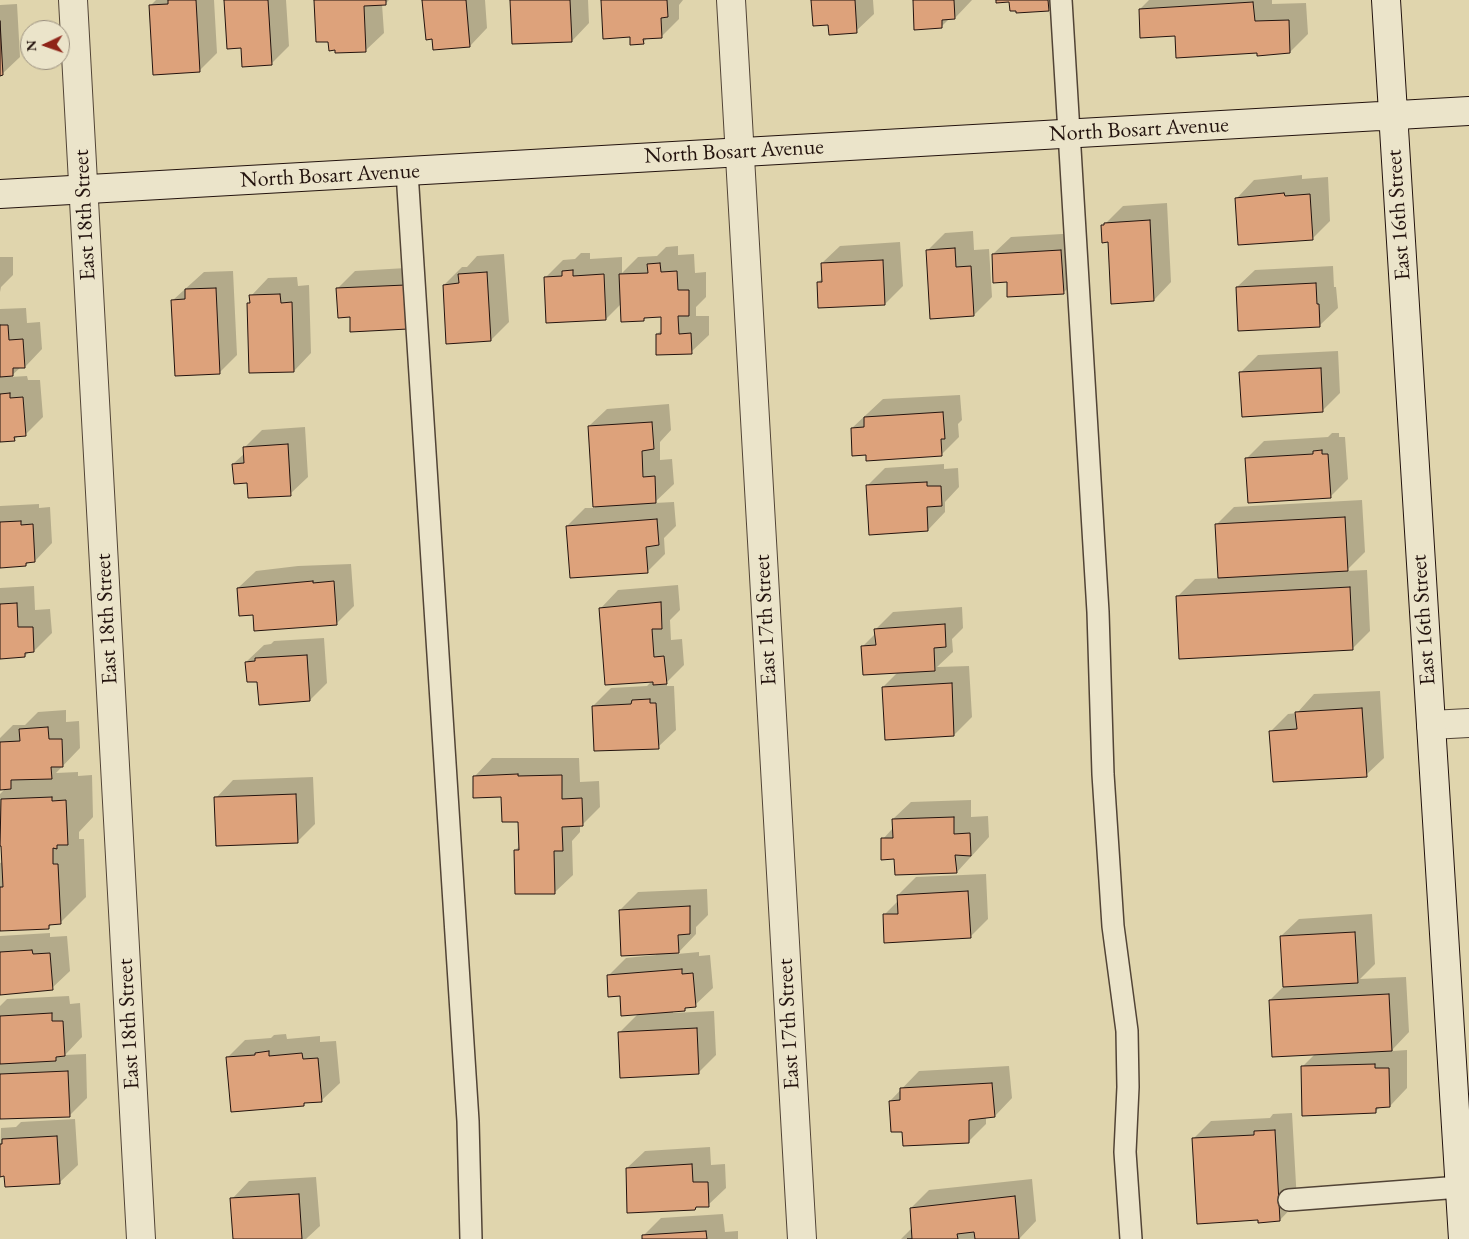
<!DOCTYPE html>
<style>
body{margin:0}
#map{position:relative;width:1469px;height:1239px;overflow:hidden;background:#e0d5ad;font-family:"EB Garamond",serif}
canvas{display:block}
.north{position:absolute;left:20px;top:20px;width:50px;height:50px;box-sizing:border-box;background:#ebe4ca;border:1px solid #9b907f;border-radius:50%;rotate:267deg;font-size:14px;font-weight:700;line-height:20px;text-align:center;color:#23130e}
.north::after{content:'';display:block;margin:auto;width:18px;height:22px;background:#8f2418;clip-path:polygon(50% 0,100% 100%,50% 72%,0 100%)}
</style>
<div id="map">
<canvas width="1469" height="1239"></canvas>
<div class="north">N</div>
</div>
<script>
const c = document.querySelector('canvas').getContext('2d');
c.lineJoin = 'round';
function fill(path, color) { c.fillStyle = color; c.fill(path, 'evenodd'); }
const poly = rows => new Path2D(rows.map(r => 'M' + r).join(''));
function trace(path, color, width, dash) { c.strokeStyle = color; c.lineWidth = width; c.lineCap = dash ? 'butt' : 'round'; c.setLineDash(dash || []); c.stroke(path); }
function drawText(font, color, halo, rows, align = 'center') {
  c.font = font + ' "EB Garamond",serif'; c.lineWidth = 4; c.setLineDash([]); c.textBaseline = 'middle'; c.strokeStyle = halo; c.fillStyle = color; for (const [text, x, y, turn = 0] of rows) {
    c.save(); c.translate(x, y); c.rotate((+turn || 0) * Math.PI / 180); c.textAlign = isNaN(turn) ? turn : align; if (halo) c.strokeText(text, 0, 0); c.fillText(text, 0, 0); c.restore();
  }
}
const shadow = poly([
 [156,0,214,0,217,53,199,71,150,6],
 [225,0,286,0,289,46,271,64,242,47],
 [315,0,389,0,385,4,382,4,384,33,366,50,329,40],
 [424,0,485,0,487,28,470,46],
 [512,0,588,0,589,23,572,41],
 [602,0,683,0,679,5,679,19,662,36,648,37,643,43],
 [812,0,873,0,874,14,856,31,829,24],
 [914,0,972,0,955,18,950,18,942,26],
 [997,0,1058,0,1048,10,1011,1],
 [1149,0,1272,0,1272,4,1306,3,1308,34,1290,52,1176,35,1140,9],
 [17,4,20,57,2,74,0,74,0,5],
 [1302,175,1302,179,1328,177,1330,221,1312,239,1237,198,1254,180],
 [1167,203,1171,282,1154,300,1109,241,1103,226,1123,206],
 [973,231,974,250,989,249,992,297,974,315,927,251,945,233],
 [1079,233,1081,275,1063,293,1008,281,993,254,1011,237],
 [900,242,903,286,885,304,819,307,818,282,823,278,822,263,840,246],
 [678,246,678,255,694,254,695,273,706,272,706,297,696,307,696,316,709,316,709,335,691,352,657,334,663,329,662,316,647,317,643,320,622,303,606,319,545,278,563,260,575,259,581,253,590,253,590,259,622,257,622,273,638,257,657,256,666,247],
 [504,254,509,322,491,340,444,285,462,267,467,267,477,256],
 [0,257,13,257,13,275,1,287,0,292],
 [1333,266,1334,287,1336,287,1338,308,1320,325,1237,287,1255,270],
 [423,267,425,310,351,316,337,289,355,271],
 [233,271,237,355,219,373,173,300,204,272],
 [297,277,298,286,309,285,311,353,294,371,249,304,251,301,251,296,268,278],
 [26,308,27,323,40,322,42,349,25,367,21,367,10,377,27,376,28,380,40,380,43,417,25,435,19,435,14,440,0,441,0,309],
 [1338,351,1340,393,1322,411,1240,373,1258,355],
 [960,395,962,420,958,424,959,437,941,455,867,453,852,428,883,399],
 [669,404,671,430,660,442,660,460,672,459,674,484,654,503,674,502,676,526,664,538,665,554,648,571,567,526,585,508,595,508,589,426,607,409],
 [305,427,308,477,290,494,248,482,233,464,245,453,244,448,262,430],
 [1332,433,1339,433,1339,437,1345,437,1348,479,1330,497,1246,459,1264,441,1328,437],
 [944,464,944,469,958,468,959,487,945,502,945,512,928,530,867,486,885,468],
 [1362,500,1365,552,1346,571,1367,570,1370,631,1352,649,1177,597,1195,579,1219,578,1216,525,1234,507],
 [39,504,39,508,50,507,52,543,35,561,29,562,26,565,0,566,0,506],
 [351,564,354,606,336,624,238,588,256,571,298,566],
 [678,585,680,610,670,620,671,640,682,639,684,665,667,682,667,686,674,686,676,730,658,747,593,706,611,688,647,686,652,681,601,608,618,590],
 [34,586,35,610,50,609,52,633,34,651,30,651,25,656,0,658,0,588],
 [962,607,963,628,952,639,953,652,937,667,969,666,972,717,954,735,883,687,898,672,863,646,876,633,876,629,893,612],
 [324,638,327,683,310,700,258,680,246,662,264,645,271,644,274,641],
 [1380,691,1384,758,1366,775,1271,731,1288,714,1297,713,1314,694],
 [66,710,66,722,79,721,80,748,56,773,78,772,78,776,92,775,93,817,79,832,79,839,84,839,86,897,60,923,53,923,48,928,0,929,0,863,3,862,2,845,0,845,0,794,6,788,0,789,0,738,13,725,25,725,38,712],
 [492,758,579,758,580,782,599,781,600,807,582,825,580,825,580,832,572,841,573,875,555,892,515,850,520,846,519,821,503,796,475,776],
 [313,777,315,824,297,842,216,798,233,780],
 [971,800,971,817,988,816,989,837,957,872,895,858,883,839,893,828,893,819,911,802],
 [986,874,988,919,970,937,884,915,899,900,898,895,916,877],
 [707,889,708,915,696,927,696,934,677,954,699,952,699,956,710,955,713,988,695,1005,688,1006,684,1010,673,1011,673,1013,714,1011,716,1055,698,1073,619,1033,638,1014,608,976,626,958,656,955,656,953,620,910,638,892],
 [1372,914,1375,964,1360,979,1406,977,1409,1032,1393,1049,1393,1051,1407,1050,1407,1088,1390,1106,1381,1106,1375,1112,1302,1067,1315,1054,1270,1000,1284,986,1281,936,1299,919],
 [50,933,50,937,67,936,70,971,52,988,0,993,0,936],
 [69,996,70,1004,80,1003,82,1037,65,1055,86,1054,87,1098,69,1116,0,1117,0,1006,7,999],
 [286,1034,287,1039,320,1036,320,1042,336,1041,340,1083,322,1100,307,1102,304,1104,227,1058,245,1040,271,1038,274,1035],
 [1009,1066,1012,1098,995,1116,986,1116,986,1124,968,1142,903,1130,890,1101,919,1071],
 [1292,1113,1297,1202,1280,1220,1193,1139,1211,1121,1270,1118,1273,1114],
 [75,1119,78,1165,60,1182,0,1175,1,1128,16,1127,21,1122],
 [710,1147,711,1165,725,1164,726,1188,708,1205,698,1206,695,1209,627,1168,645,1151],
 [316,1177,320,1226,306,1239,234,1239,232,1199,249,1181],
 [1032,1179,1036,1221,1019,1239,901,1239,913,1227,911,1208,929,1190],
 [723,1214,725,1232,738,1231,738,1239,644,1239,643,1236,661,1218]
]);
const building = poly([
 [168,0,196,0,200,72,153,75,149,5,168,4,168,0],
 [224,0,268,0,272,65,242,67,241,48,227,49,224,0],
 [314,0,386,0,386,5,364,6,366,52,335,53,335,50,329,51,328,42,316,42,314,0],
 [422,0,466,0,470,47,433,50,432,39,426,40,422,0],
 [510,0,570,0,572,42,512,44,510,0],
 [601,0,667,0,668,17,661,18,662,38,643,39,644,44,630,45,630,37,603,39,601,0],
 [811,0,855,0,857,33,829,35,828,25,813,26,811,0],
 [913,0,954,0,955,19,942,20,942,28,914,30,913,0],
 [996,0,1048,0,1049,11,1016,13,1016,11,1010,11,1009,2,996,3,996,0],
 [1253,2,1255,21,1289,20,1290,53,1257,56,1257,53,1176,58,1175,36,1140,38,1139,9,1253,2],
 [0,21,3,75,0,76,0,21],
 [1284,193,1285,196,1310,194,1313,240,1238,245,1235,198,1284,193],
 [1150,220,1154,301,1111,304,1108,242,1102,243,1101,225,1104,225,1104,223,1150,220],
 [955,248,956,267,971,266,974,316,930,319,926,250,955,248],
 [1061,250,1064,294,1007,297,1007,282,993,283,992,254,1061,250],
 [883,260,885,305,818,308,817,282,822,282,821,263,883,260],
 [660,263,661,272,677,271,678,290,689,290,689,316,678,316,679,334,691,333,692,354,656,355,656,334,661,334,661,317,644,318,644,321,621,322,619,274,648,273,647,264,660,263],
 [573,270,573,276,604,274,606,320,546,323,544,277,562,276,562,271,573,270],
 [487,272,491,341,446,344,443,285,459,283,458,274,487,272],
 [1316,283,1317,304,1319,304,1320,327,1238,331,1236,287,1316,283],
 [406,285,408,329,350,332,350,317,338,318,336,288,406,285],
 [216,288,220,374,175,376,171,300,185,299,185,289,216,288],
 [280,294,281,303,292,302,294,372,249,373,247,303,250,303,249,295,280,294],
 [0,325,8,325,9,340,23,339,25,368,13,368,13,376,0,377,0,325],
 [1321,368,1323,412,1242,417,1239,372,1321,368],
 [10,393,10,398,23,397,26,436,14,437,15,441,0,442,0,394,10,393],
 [943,412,945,439,941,439,942,456,866,461,866,455,852,456,851,428,864,427,864,417,943,412],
 [652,422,654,449,642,451,643,477,655,476,656,503,593,507,588,426,652,422],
 [288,444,291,496,248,498,247,483,234,484,232,464,244,463,243,447,288,444],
 [1322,450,1322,454,1328,454,1331,498,1248,503,1245,458,1313,454,1313,451,1322,450],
 [927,482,927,486,941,486,942,506,927,507,928,531,869,535,866,485,927,482],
 [1345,517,1348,571,1218,578,1215,524,1345,517],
 [657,519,659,545,646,547,648,573,570,578,566,526,657,519],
 [21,521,21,525,33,524,35,562,26,563,26,566,0,568,0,522,21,521],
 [313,581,313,583,334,581,337,625,254,631,253,615,239,616,237,588,313,581],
 [1350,587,1353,650,1179,659,1176,596,1350,587],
 [661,602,662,629,652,629,654,657,664,656,667,684,653,685,653,682,605,685,599,608,661,602],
 [17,603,18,627,33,627,34,652,25,653,25,657,0,659,0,604,17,603],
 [945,624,946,647,934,648,935,671,863,675,861,646,876,645,874,629,945,624],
 [307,655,310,701,259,705,257,682,247,682,245,662,255,661,255,658,307,655],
 [952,683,954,736,885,740,882,687,952,683],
 [650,699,650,703,656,703,659,749,594,751,592,706,631,704,632,700,650,699],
 [1362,708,1367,777,1273,782,1269,731,1297,729,1295,712,1362,708],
 [48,727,49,739,62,739,63,767,51,767,52,779,11,780,11,789,0,790,0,742,20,741,19,729,48,727],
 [518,774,518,776,562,775,562,799,582,798,583,826,562,827,563,851,554,851,555,894,515,894,514,850,519,850,518,822,502,822,501,797,473,798,473,776,518,774],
 [296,794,298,843,216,846,214,797,296,794],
 [52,797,52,801,66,800,68,845,57,845,57,849,53,848,53,864,58,864,61,924,49,925,49,929,0,931,0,887,3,887,1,846,0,846,1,799,52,797],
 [954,817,954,834,970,833,971,856,955,855,957,873,895,875,894,859,881,860,881,838,893,838,892,819,954,817],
 [968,891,971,938,884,943,883,914,898,914,897,895,968,891],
 [690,906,690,934,678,935,679,953,621,956,619,910,690,906],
 [1355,932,1358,983,1283,987,1280,936,1355,932],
 [32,950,33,954,50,953,53,990,0,995,0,952,32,950],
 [682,969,682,974,693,973,696,1007,685,1008,685,1011,621,1016,620,996,608,997,607,975,682,969],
 [1389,994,1392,1051,1272,1057,1269,1000,1389,994],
 [52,1013,52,1021,63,1021,65,1056,56,1057,56,1061,0,1064,0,1016,52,1013],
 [697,1028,699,1074,620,1078,618,1032,697,1028],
 [269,1051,269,1056,302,1053,303,1059,318,1058,322,1102,304,1103,304,1106,231,1112,226,1057,255,1055,255,1053,269,1051],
 [1375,1064,1375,1068,1389,1068,1390,1107,1376,1108,1376,1113,1302,1116,1301,1066,1375,1064],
 [68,1071,70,1117,0,1119,0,1074,68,1071],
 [992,1083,995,1117,969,1120,969,1143,903,1146,902,1132,891,1132,889,1101,900,1100,900,1088,992,1083],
 [1275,1130,1280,1221,1258,1223,1258,1220,1197,1224,1192,1138,1254,1135,1254,1131,1275,1130],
 [57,1136,60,1184,5,1187,4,1176,0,1177,0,1144,2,1144,2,1139,57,1136],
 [692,1164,693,1182,708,1182,709,1207,696,1207,695,1210,627,1213,626,1168,692,1164],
 [299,1194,302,1239,233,1239,230,1198,299,1194],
 [1015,1196,1019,1239,975,1239,974,1232,957,1234,958,1239,907,1239,912,1239,910,1208,1015,1196],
 [706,1231,707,1239,642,1239,642,1235,706,1231]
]);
const lane = poly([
 [1061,0,1098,612,1103,774,1113,926,1127,1031,1128,1087,1125,1152,1131,1239],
 [407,172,468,1121,471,1239],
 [1289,1200,1460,1187]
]);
const street = poly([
 [73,0,141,1239],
 [731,0,802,1239],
 [1431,725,1469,723]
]);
const secondary = poly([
 [1386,0,1463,1239],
 [0,194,1469,111]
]);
const streetNames = [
 ["North Bosart Avenue",1139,130,-3],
 ["North Bosart Avenue",734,152,-3],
 ["North Bosart Avenue",330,176,-3],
 ["East 18th Street",85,215,-93],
 ["East 16th Street",1399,215,-94],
 ["East 18th Street",107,619,-93],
 ["East 17th Street",766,620,-93],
 ["East 16th Street",1424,620,-94],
 ["East 18th Street",129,1024,-93],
 ["East 17th Street",789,1024,-93]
];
fill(shadow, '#0003');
fill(building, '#dda27b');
trace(building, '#23130e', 1);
trace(lane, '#524436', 24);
trace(street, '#524436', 30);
trace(secondary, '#23130e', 30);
trace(lane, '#ebe4ca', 21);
trace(street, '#ebe4ca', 28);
trace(secondary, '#ebe4ca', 28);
drawText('22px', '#23130e', '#ebe4ca', streetNames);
</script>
